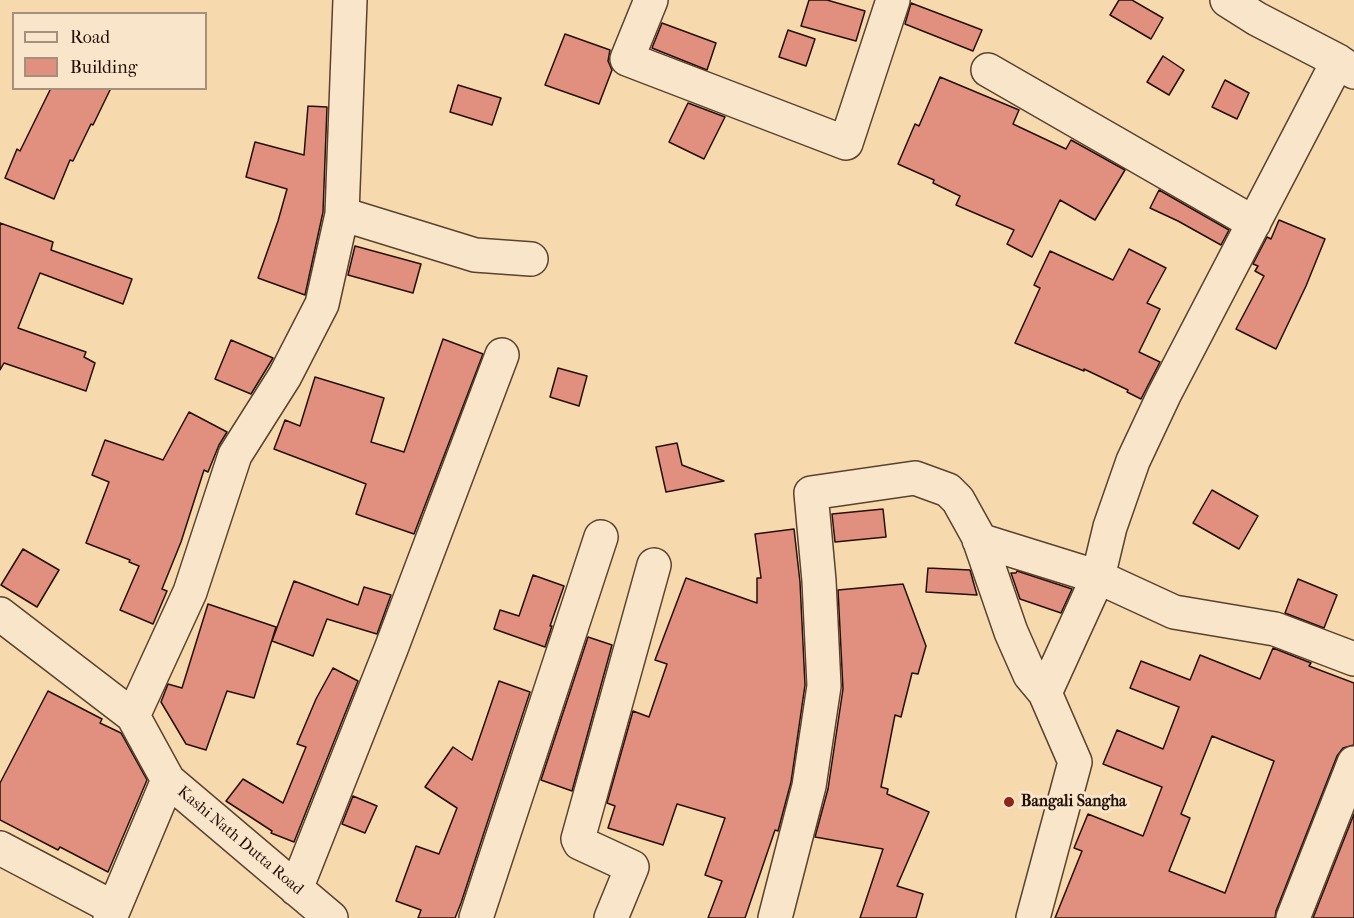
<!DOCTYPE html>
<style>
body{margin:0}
#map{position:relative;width:1354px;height:918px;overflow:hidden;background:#f6d9ad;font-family:"IM FELL French Canon",serif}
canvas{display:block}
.legend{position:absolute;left:12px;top:12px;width:195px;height:78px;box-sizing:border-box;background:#f9e6ca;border:2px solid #a4907c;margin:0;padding:8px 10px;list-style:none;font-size:18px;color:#251007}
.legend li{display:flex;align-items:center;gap:12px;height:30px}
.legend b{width:30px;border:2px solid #a4907c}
</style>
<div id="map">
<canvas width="1354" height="918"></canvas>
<ul class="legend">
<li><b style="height:8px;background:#f9e6ca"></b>Road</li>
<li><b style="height:16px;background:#e18f7f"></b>Building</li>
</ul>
</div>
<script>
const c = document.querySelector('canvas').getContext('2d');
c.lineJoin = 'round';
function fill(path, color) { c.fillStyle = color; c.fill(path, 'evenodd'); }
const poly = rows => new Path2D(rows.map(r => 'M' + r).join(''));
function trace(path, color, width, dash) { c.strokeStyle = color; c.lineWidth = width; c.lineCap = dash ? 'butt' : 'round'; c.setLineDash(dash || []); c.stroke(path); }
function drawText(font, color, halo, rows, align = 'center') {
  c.font = font + ' "IM FELL French Canon",serif'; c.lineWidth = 6; c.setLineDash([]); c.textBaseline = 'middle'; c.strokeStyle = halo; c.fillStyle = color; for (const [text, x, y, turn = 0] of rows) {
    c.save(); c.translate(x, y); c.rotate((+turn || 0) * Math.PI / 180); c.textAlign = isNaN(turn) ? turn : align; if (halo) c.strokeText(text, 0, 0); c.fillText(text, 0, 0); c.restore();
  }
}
const building = poly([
 [809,0,827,0,865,11,856,41,801,26,809,0],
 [1119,0,1132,0,1163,18,1151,39,1110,15,1119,0],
 [911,3,982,30,973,51,905,24,911,3],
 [662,23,716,43,707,70,652,48,662,23],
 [788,30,815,39,806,66,779,57,788,30],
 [565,34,610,50,608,61,612,70,599,104,545,85,565,34],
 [1163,56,1184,70,1169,95,1147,82,1163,56],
 [940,77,1019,110,1013,124,1066,149,1071,140,1125,170,1095,220,1060,200,1032,257,1007,244,1014,230,956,205,960,196,933,183,934,180,898,164,915,124,919,126,940,77],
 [1225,80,1249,93,1237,119,1212,107,1225,80],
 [458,85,501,98,492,125,450,112,458,85],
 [51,88,111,88,93,125,91,124,73,161,70,160,54,199,5,178,17,149,20,151,51,88],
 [688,103,725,117,704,159,669,142,688,103],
 [308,106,327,107,323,212,305,295,258,278,278,221,287,189,246,177,255,142,304,155,308,106],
 [1159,190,1229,230,1221,245,1178,221,1150,208,1159,190],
 [1279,220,1325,239,1306,286,1276,349,1236,329,1264,276,1255,271,1258,266,1253,264,1267,237,1271,239,1279,220],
 [0,223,53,242,51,250,132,279,123,304,40,273,18,328,86,352,84,357,95,363,86,391,4,363,0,370,0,223],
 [355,246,421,264,413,293,348,275,355,246],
 [1129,249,1166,268,1147,303,1160,309,1139,352,1160,362,1141,399,1127,392,1128,390,1084,369,1084,371,1015,343,1040,288,1034,285,1050,251,1113,280,1129,249],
 [443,339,483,354,414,534,356,514,366,484,274,449,285,420,300,426,315,377,384,398,371,442,404,452,443,339],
 [231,340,273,358,251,394,215,379,231,340],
 [558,368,587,376,579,406,550,397,558,368],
 [189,412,227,432,219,445,208,472,204,470,181,542,162,589,167,591,153,624,120,610,139,566,129,562,130,560,86,543,109,482,92,475,105,440,163,460,189,412],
 [677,443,682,465,724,481,666,492,656,447,677,443],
 [1212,490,1258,516,1239,549,1193,523,1212,490],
 [883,509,886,537,835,542,832,514,883,509],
 [794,529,800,582,805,685,791,782,778,831,775,830,745,918,708,918,722,881,705,875,725,818,677,804,663,845,608,828,615,806,607,803,633,711,649,717,667,664,655,660,686,578,757,603,757,578,761,578,755,534,794,529],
 [23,549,59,570,37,607,1,585,23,549],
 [928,568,970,570,977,595,926,592,928,568],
 [1017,571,1072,589,1061,613,1020,599,1011,573,1016,573,1017,571],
 [533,575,564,586,550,626,552,626,545,647,494,629,500,610,519,616,533,575],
 [1298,579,1337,595,1324,628,1285,613,1298,579],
 [294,581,358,605,364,587,391,595,377,634,327,619,313,656,272,641,294,581],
 [903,584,926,646,918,674,912,673,901,717,895,715,881,787,888,789,887,794,929,812,897,886,923,894,916,918,860,918,883,849,815,837,828,789,843,689,838,590,903,584],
 [208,604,276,627,254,698,227,691,206,750,186,744,161,702,168,684,182,688,208,604],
 [588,637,612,645,572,791,541,780,588,637],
 [1273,648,1311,663,1309,666,1354,683,1354,745,1343,748,1337,756,1276,911,1275,918,1055,918,1082,851,1074,848,1088,814,1143,836,1162,787,1103,764,1117,730,1163,749,1179,707,1130,688,1141,661,1190,680,1200,655,1260,679,1273,648],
 [1212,736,1274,761,1225,893,1169,871,1190,818,1181,814,1212,736],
 [333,668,358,681,294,842,271,833,272,831,226,801,243,779,283,803,306,747,297,744,316,699,333,668],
 [499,681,530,692,461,903,455,918,418,918,421,910,396,901,416,846,439,854,457,808,425,787,453,747,472,760,499,681],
 [48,691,102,719,100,723,121,733,147,780,108,872,60,847,58,850,0,820,0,783,48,691],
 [353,796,377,806,365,833,342,824,353,796],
 [1354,814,1354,918,1313,918,1354,814]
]);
const minor = poly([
 [651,0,627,59,846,143,893,0],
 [1227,0,1257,19,1338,61,1354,72],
 [988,70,1254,223],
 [342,214,475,255,531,259],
 [979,540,1098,577,1174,612,1275,629,1354,659],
 [0,614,133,716,168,780,331,918],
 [1045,693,1098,577,1110,527,1133,461,1164,395,1338,61],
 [133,716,190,592,235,455,285,376,322,304,342,214,350,0],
 [0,848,114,908],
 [296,889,391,649,502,355],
 [110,918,168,780],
 [476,918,601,537],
 [611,918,632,867,580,843,578,839,654,565],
 [775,918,809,786,824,686,819,581,811,493,915,478,948,490,958,500,978,536,1011,632,1030,675,1045,693,1075,762,1033,918],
 [1293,918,1354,763]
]);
const markers = [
 [1009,802,6,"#8f2418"]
];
const poiNames = [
 ["Bangali Sangha",1021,802]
];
const streetNames = [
 ["Kashi Nath Dutta Road",240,841,40]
];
fill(building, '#e18f7f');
trace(building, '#251007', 1.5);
trace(minor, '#594230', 36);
trace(minor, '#f9e6ca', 33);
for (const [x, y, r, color] of markers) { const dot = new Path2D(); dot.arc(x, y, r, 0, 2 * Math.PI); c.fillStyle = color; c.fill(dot); trace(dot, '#f9e6ca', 2); }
drawText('bold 16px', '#251007', '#f9e6ca', poiNames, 'left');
drawText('16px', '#251007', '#f9e6ca', streetNames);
</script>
